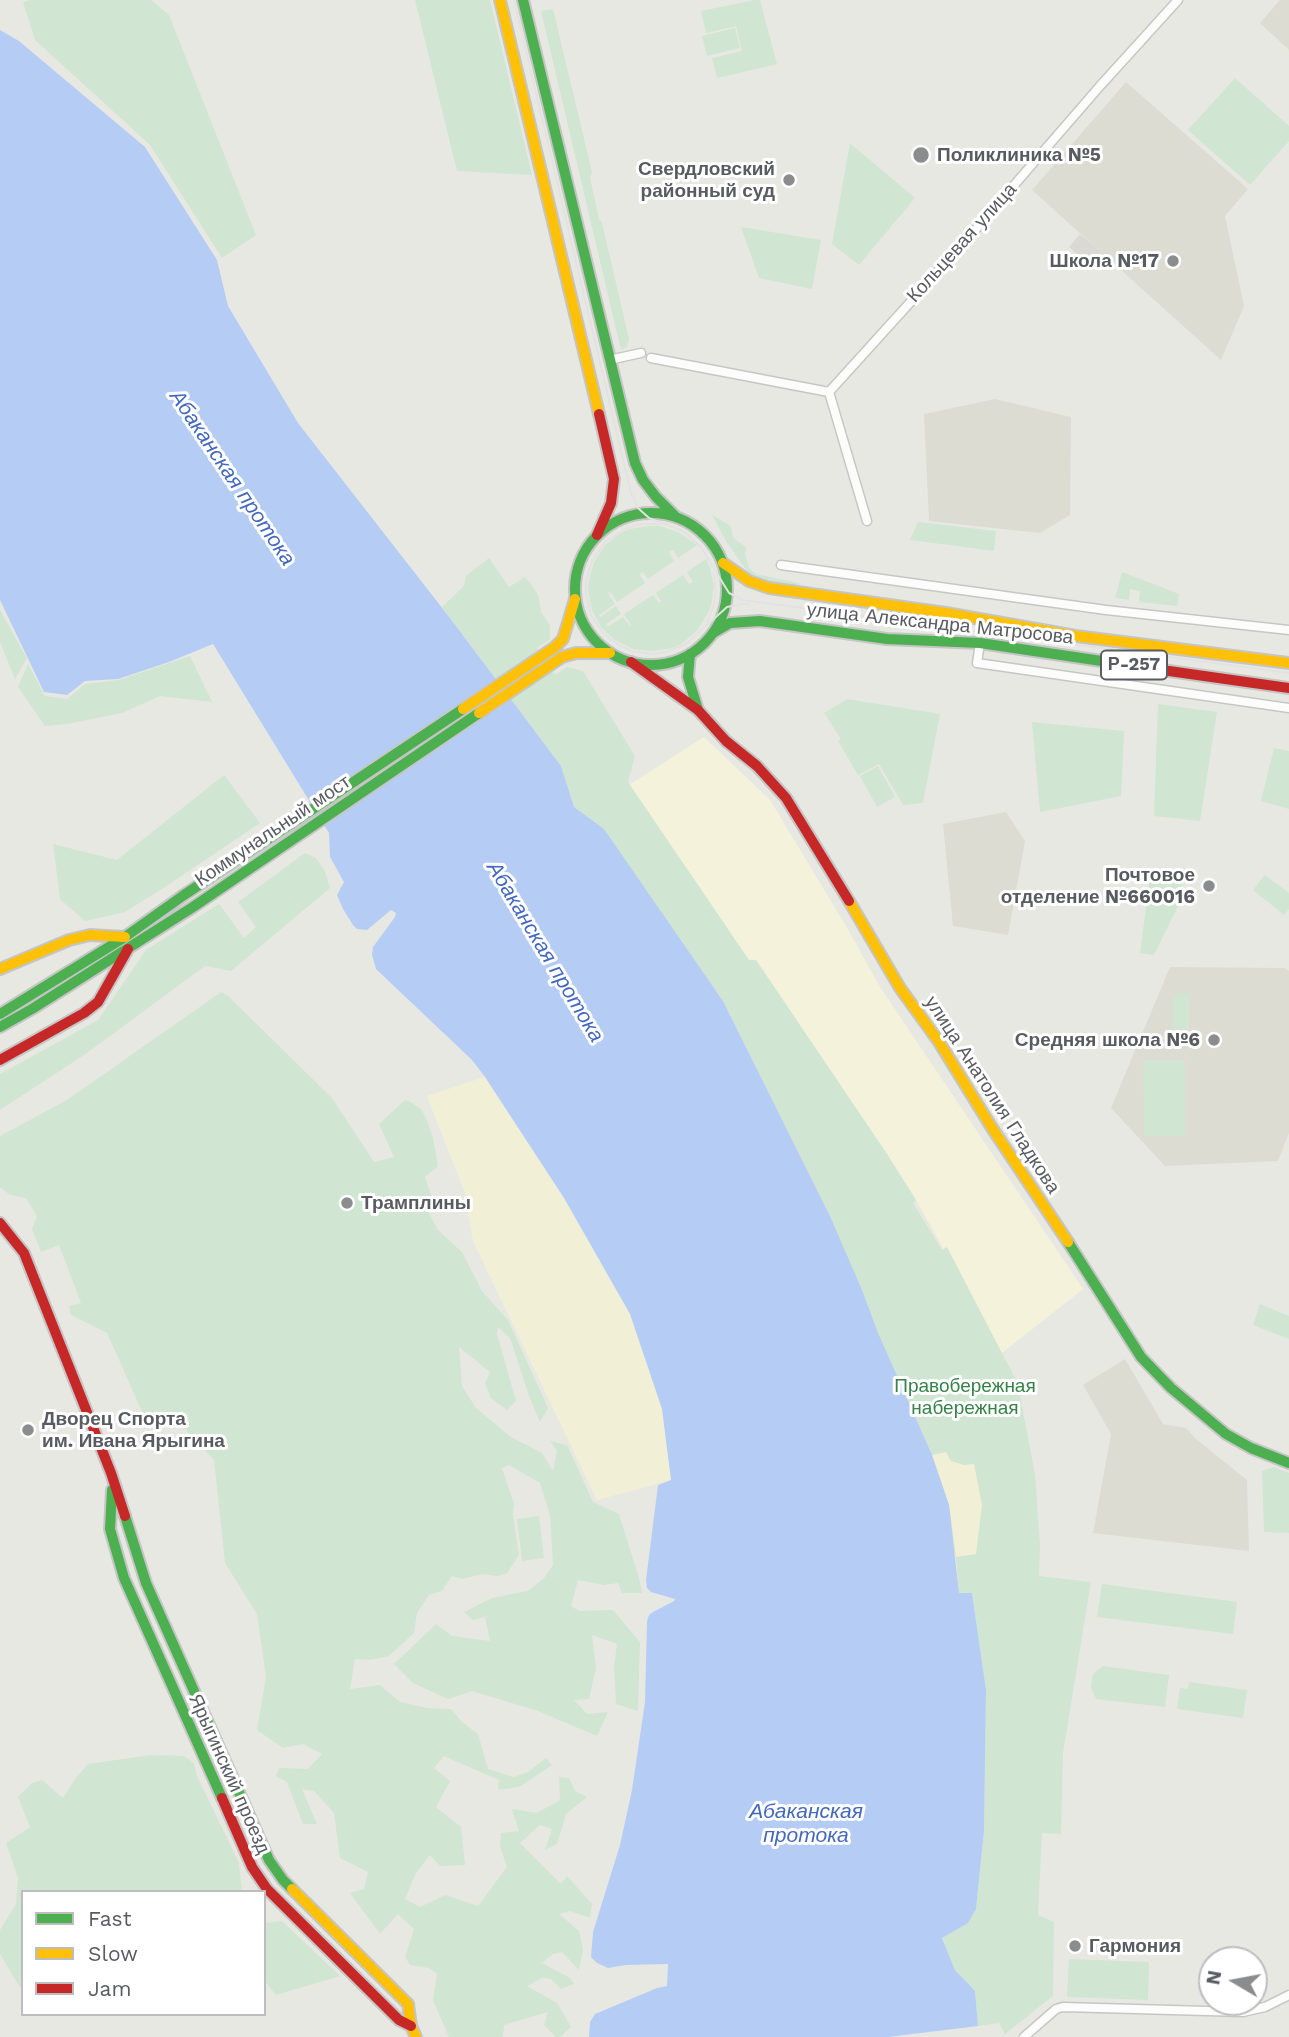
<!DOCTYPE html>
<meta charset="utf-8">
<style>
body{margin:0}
#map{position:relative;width:1289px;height:2037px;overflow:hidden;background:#e8e8e3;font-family:"Work Sans",sans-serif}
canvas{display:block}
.legend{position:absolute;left:21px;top:1890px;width:245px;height:126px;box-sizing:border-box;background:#fff;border:2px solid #bdbdc0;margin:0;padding:9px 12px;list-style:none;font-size:21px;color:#595b61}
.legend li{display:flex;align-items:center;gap:14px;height:35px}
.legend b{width:35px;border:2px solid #bdbdc0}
.north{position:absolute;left:1198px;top:1946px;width:70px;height:70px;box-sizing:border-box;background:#fff;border:2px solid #bdbdc0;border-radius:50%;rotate:280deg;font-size:19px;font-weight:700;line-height:28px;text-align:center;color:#595b61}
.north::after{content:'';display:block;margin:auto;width:24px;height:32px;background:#8b8c8e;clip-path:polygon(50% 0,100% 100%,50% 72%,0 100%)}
</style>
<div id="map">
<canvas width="1289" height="2037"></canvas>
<ul class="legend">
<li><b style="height:9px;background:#4caf50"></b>Fast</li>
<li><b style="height:9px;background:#ffc107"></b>Slow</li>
<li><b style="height:9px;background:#c62828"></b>Jam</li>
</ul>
<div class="north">N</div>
</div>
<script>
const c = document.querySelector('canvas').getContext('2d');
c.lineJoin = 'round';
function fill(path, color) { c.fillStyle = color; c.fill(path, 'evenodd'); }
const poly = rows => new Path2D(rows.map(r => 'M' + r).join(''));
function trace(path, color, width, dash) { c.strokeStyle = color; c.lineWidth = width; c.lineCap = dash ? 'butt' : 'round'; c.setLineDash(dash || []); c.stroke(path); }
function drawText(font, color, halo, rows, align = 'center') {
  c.font = font + ' "Work Sans",sans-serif'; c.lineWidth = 6; c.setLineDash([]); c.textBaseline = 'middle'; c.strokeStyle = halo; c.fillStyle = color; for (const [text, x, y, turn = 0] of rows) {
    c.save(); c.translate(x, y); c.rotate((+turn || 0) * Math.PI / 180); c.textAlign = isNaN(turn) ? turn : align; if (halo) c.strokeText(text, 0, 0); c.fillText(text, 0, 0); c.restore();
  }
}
const commercial = poly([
 [704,737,770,800,846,926,880,987,1083,1289,1002,1353,916,1200,887,1154,756,960,749,960,629,785]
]);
const industrial = poly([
 [1080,234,1105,255,1093,269,1069,247]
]);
const education = poly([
 [1280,0,1289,0,1289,50,1260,23],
 [1126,82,1248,189,1225,216,1244,306,1221,360,1032,190],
 [995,399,1071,417,1070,515,1040,533,929,521,924,414],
 [1006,812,1025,841,1008,935,953,926,943,824],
 [1170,967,1285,968,1289,971,1289,1133,1278,1161,1165,1166,1111,1108],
 [1125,1359,1163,1424,1186,1428,1196,1439,1247,1480,1249,1551,1093,1533,1111,1434,1083,1385]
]);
const green = poly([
 [30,0,151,0,169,15,256,235,222,258,150,145,35,40,23,2],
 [415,0,490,0,532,175,457,171],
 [755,0,760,0,777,64,717,78,712,58,742,51,736,26,706,33,701,11],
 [553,9,592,172,590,178,599,219,602,223,629,339,627,347,621,350,541,11],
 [735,28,740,48,707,56,702,36],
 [1235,78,1289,126,1289,141,1250,185,1188,130],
 [850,143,915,198,859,265,832,244],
 [741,227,821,240,812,289,759,278],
 [712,515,731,526,733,538,746,547,745,554,749,568,756,574,798,583,800,586,759,580,752,578,726,541],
 [918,522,996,531,994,551,910,540],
 [649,526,659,526,678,532,697,545,678,558,673,550,669,552,674,561,648,579,643,572,639,574,645,583,617,602,610,592,608,593,615,604,599,615,600,617,616,606,621,614,606,624,607,627,623,617,630,626,631,625,624,614,653,595,659,603,661,601,656,593,683,575,689,584,693,582,687,572,706,559,710,568,714,587,711,606,707,615,696,632,681,644,672,648,653,651,633,649,615,640,608,634,601,627,592,610,588,590,589,580,594,562,605,545,621,533,630,529],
 [489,558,509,587,525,577,534,588,538,595,541,612,550,625,550,639,537,648,555,675,567,667,583,671,635,756,628,782,749,960,756,960,887,1154,916,1200,913,1203,942,1250,947,1247,1018,1384,1035,1475,1040,1546,1039,1576,1091,1582,1063,1753,1061,1834,1042,1833,1038,1915,1054,1922,1053,1996,1005,2034,999,2023,978,2026,975,1991,955,1970,942,1937,968,1923,976,1909,984,1831,986,1690,972,1593,959,1593,956,1557,861,1290,830,1216,723,1001,604,830,574,807,561,766,442,607,464,586,466,576],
 [1122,572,1179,594,1177,606,1139,602,1140,591,1130,589,1129,600,1115,598],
 [0,610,27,658,15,679,0,642],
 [190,656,212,702,160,696,122,713,67,724,45,726,18,687,28,664,45,696,67,699,85,684,118,680],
 [847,699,940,714,923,803,903,805,879,764,858,775,838,741,841,739,824,713],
 [1158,704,1217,712,1200,821,1154,816],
 [1032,722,1124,731,1121,796,1040,812],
 [1274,748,1289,751,1289,809,1261,801],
 [878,766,895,797,877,807,860,776],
 [224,775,260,823,168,885,125,912,85,921,60,899,53,844,117,860],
 [305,853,316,858,325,871,330,888,231,971,205,966,87,1053,0,1110,0,1074,98,1020,146,950,219,904,244,938,256,927,238,902],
 [1151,870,1183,877,1178,906,1154,955,1140,953],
 [1265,875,1289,893,1289,909,1284,915,1253,890],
 [221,992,228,996,332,1098,374,1162,394,1157,379,1124,405,1100,409,1101,421,1109,427,1120,433,1138,438,1166,425,1177,434,1204,428,1211,437,1229,462,1252,482,1291,508,1320,548,1408,540,1422,529,1396,510,1338,498,1327,497,1334,516,1401,507,1410,491,1398,485,1383,490,1372,459,1347,462,1386,476,1408,511,1437,542,1453,553,1471,557,1451,550,1441,567,1445,593,1502,619,1514,639,1578,642,1593,622,1593,618,1583,604,1585,578,1580,571,1606,579,1611,613,1610,640,1642,638,1711,616,1704,614,1667,617,1644,592,1635,596,1668,589,1699,574,1700,587,1714,608,1712,597,1736,538,1711,472,1691,448,1699,413,1683,394,1664,436,1624,452,1636,490,1641,485,1617,473,1620,464,1612,492,1598,528,1591,544,1578,553,1565,550,1515,540,1483,509,1465,502,1468,514,1504,513,1515,519,1555,507,1573,498,1576,483,1574,462,1579,452,1576,442,1591,429,1595,417,1613,414,1633,389,1656,370,1660,355,1659,350,1689,380,1685,400,1702,427,1708,451,1709,462,1722,478,1734,488,1769,514,1777,528,1772,546,1758,552,1765,519,1787,498,1790,499,1780,444,1756,434,1768,450,1781,436,1807,461,1827,465,1865,440,1866,430,1855,416,1873,405,1899,420,1907,445,1895,478,1906,507,1867,500,1847,501,1833,519,1831,512,1809,537,1813,560,1800,559,1777,569,1778,575,1791,587,1797,566,1814,557,1844,545,1850,552,1829,540,1825,520,1843,561,1884,567,1876,592,1904,590,1918,570,1911,559,1914,579,1931,583,1950,579,1970,562,1952,553,1954,542,1963,570,1978,574,1984,561,1989,551,1979,542,1978,527,1986,557,2003,571,2027,560,2037,556,2037,544,2025,548,2012,504,2025,503,2037,449,2037,433,2000,437,1974,429,1968,410,1965,405,1957,414,1929,398,1914,380,1934,350,1893,364,1889,368,1872,340,1858,334,1813,314,1791,302,1789,317,1824,303,1824,287,1782,276,1776,279,1768,308,1769,322,1754,303,1744,283,1748,257,1730,266,1677,257,1614,225,1563,214,1460,171,1414,144,1416,107,1333,71,1315,69,1306,81,1303,59,1245,41,1252,32,1229,37,1216,26,1198,10,1195,0,1187,0,1136,67,1100],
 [1173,994,1189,994,1189,1029,1173,1029],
 [1143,1060,1185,1060,1185,1136,1144,1136],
 [1260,1304,1289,1316,1289,1339,1253,1325],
 [1274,1467,1289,1473,1289,1533,1264,1532,1262,1471],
 [539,1516,544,1558,522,1561,517,1519],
 [1102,1584,1237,1602,1233,1634,1097,1617],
 [1103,1666,1169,1675,1165,1707,1096,1699,1091,1687,1093,1674],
 [1189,1682,1247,1690,1243,1718,1177,1709,1180,1688,1188,1689],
 [151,1755,184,1756,194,1763,197,1776,239,1863,242,1892,23,1892,23,1989,19,1986,0,1954,0,1930,16,1904,18,1878,6,1843,30,1827,18,1797,32,1783,42,1780,63,1798,75,1779,88,1764],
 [282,1921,340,1976,276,1995,264,1980,264,1923],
 [1069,1959,1149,1962,1148,2000,1067,1997]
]);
const sand = poly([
 [485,1077,564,1198,630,1314,662,1409,671,1480,597,1500,473,1241,465,1193,427,1096],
 [946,1452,951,1461,964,1465,974,1464,982,1505,976,1554,956,1557,949,1505,932,1455]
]);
const water = poly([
 [0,30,19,41,145,147,217,260,228,306,298,423,450,618,561,766,574,807,604,829,723,1001,830,1216,862,1290,878,1333,932,1455,949,1505,959,1593,972,1593,986,1690,984,1831,976,1909,968,1923,942,1938,955,1970,975,1991,978,2026,888,2037,589,2037,590,2022,595,2014,657,1988,667,1986,668,1964,626,1965,608,1968,597,1963,591,1957,593,1932,620,1845,632,1790,645,1702,647,1621,649,1615,653,1612,674,1601,675,1599,651,1592,647,1588,646,1580,658,1485,671,1480,662,1409,630,1314,564,1198,485,1077,472,1060,376,969,372,955,373,947,395,917,396,913,391,910,367,930,357,929,353,925,343,909,337,895,344,882,330,857,329,833,213,644,169,662,118,679,85,681,67,695,44,692,0,600]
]);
const street = poly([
 [651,358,829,392],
 [609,360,641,353],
 [829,392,964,243,1100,86,1178,0],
 [829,392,867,521],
 [781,565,1106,610,1289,630],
 [980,643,977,663,1289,708],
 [1024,2037,1056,2009,1063,2007,1243,2012,1265,2007,1289,1995]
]);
const fast = poly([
 [523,0,635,463,643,480,656,497,675,516],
 '575 589a76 76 0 1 1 152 0a76 76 0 1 1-152 0Z',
 [713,633,730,623,760,621,887,639,980,643,1169,671],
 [690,654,688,677,698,710],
 [0,1014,125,937,184,895,463,709],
 [0,1027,32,1009,193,907,479,713],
 [1068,1242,1141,1357,1171,1388,1226,1434,1251,1448,1289,1463],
 [112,1490,110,1529,124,1578,222,1798],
 [125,1516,146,1583,269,1860,283,1880,292,1889]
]);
const slow = poly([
 [500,0,599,414],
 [723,563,749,581,769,588,946,613,1076,636,1289,663],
 [463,709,555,647,563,639,575,599],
 [479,713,562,657,576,653,610,653],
 [849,901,900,988,939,1042,992,1128,1068,1242],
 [0,969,69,940,90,935,125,937],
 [292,1889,408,2004,411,2026,416,2037]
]);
const jam = poly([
 [597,535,611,503,614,479,599,414],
 [631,662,698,710,726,741,757,766,786,798,849,901],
 [1169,671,1289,688],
 [0,1060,84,1013,98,1002,128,949],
 [0,1223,24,1253,111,1473,125,1516],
 [222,1798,252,1867,267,1889,399,2020,411,2026]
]);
const tram = poly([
 [514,0,631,493,638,508,649,518,683,531,700,546,729,593,743,600,1289,673],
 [659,524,642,524,627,528,605,542,592,561,586,582,586,593,591,615,604,634,622,647,632,651,654,654,665,652,686,644,727,607,742,604,750,605],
 [707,622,714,605,716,591,714,575]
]);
const markers = [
 [921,155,9,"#8b8c8e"],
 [789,180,7,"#8b8c8e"],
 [1173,261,7,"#8b8c8e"],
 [1209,886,7,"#8b8c8e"],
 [1214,1040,7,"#8b8c8e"],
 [347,1203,7,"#8b8c8e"],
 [28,1430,7,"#8b8c8e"],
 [1075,1946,7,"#8b8c8e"]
];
const shields = [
 [1134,665,66]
];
const shieldNames = [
 ["Р-257",1134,665]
];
const poiNames = [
 ["Поликлиника №5",937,155],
 ["Свердловский",775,169,"right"],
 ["районный суд",775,191,"right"],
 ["Школа №17",1159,261,"right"],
 ["Почтовое",1195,875,"right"],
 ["отделение №660016",1195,897,"right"],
 ["Средняя школа №6",1200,1040,"right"],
 ["Трамплины",361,1203],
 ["Дворец Спорта",42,1419],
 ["им. Ивана Ярыгина",42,1441],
 ["Гармония",1089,1946]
];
const streetNames = [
 ["Кольцевая улица",962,243,-48],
 ["улица Александра Матросова",940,624,6],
 ["Коммунальный мост",273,831,-34],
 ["улица Анатолия Гладкова",992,1095,57],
 ["Ярыгинский проезд",229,1774,66]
];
const parkNames = [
 ["Правобережная",965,1386],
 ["набережная",965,1408]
];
const waterNames = [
 ["Абаканская протока",232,478,56],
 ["Абаканская протока",545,952,59],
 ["Абаканская",806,1812],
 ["протока",806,1836]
];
fill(commercial, '#f4f2db');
fill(industrial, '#dad9d4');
fill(education, '#dcdcd2');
fill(green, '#d0e5d2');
fill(sand, '#f1f0d7');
fill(water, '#b5cdf5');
trace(street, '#c6c6c5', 11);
trace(fast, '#c5c5c5', 14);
trace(slow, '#c5c5c5', 14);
trace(jam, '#c5c5c5', 14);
trace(street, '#fcfcfb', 8);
trace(fast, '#4caf50', 10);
trace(slow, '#ffc107', 10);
trace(jam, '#c62828', 10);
trace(tram, '#e2e2e1', 2);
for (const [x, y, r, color] of markers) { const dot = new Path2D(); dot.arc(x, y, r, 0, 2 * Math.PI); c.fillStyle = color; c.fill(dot); trace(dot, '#fff', 2.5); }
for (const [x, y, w] of shields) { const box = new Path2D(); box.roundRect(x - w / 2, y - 14.5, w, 29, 5); c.fillStyle = '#fff'; c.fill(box); trace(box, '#595b61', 2); }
drawText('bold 18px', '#595b61', null, shieldNames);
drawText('bold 19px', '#595b61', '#fff', poiNames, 'left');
drawText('19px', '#595b61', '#fff', streetNames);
drawText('19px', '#368248', '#fff', parkNames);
drawText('italic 21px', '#4368be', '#fff', waterNames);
</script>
